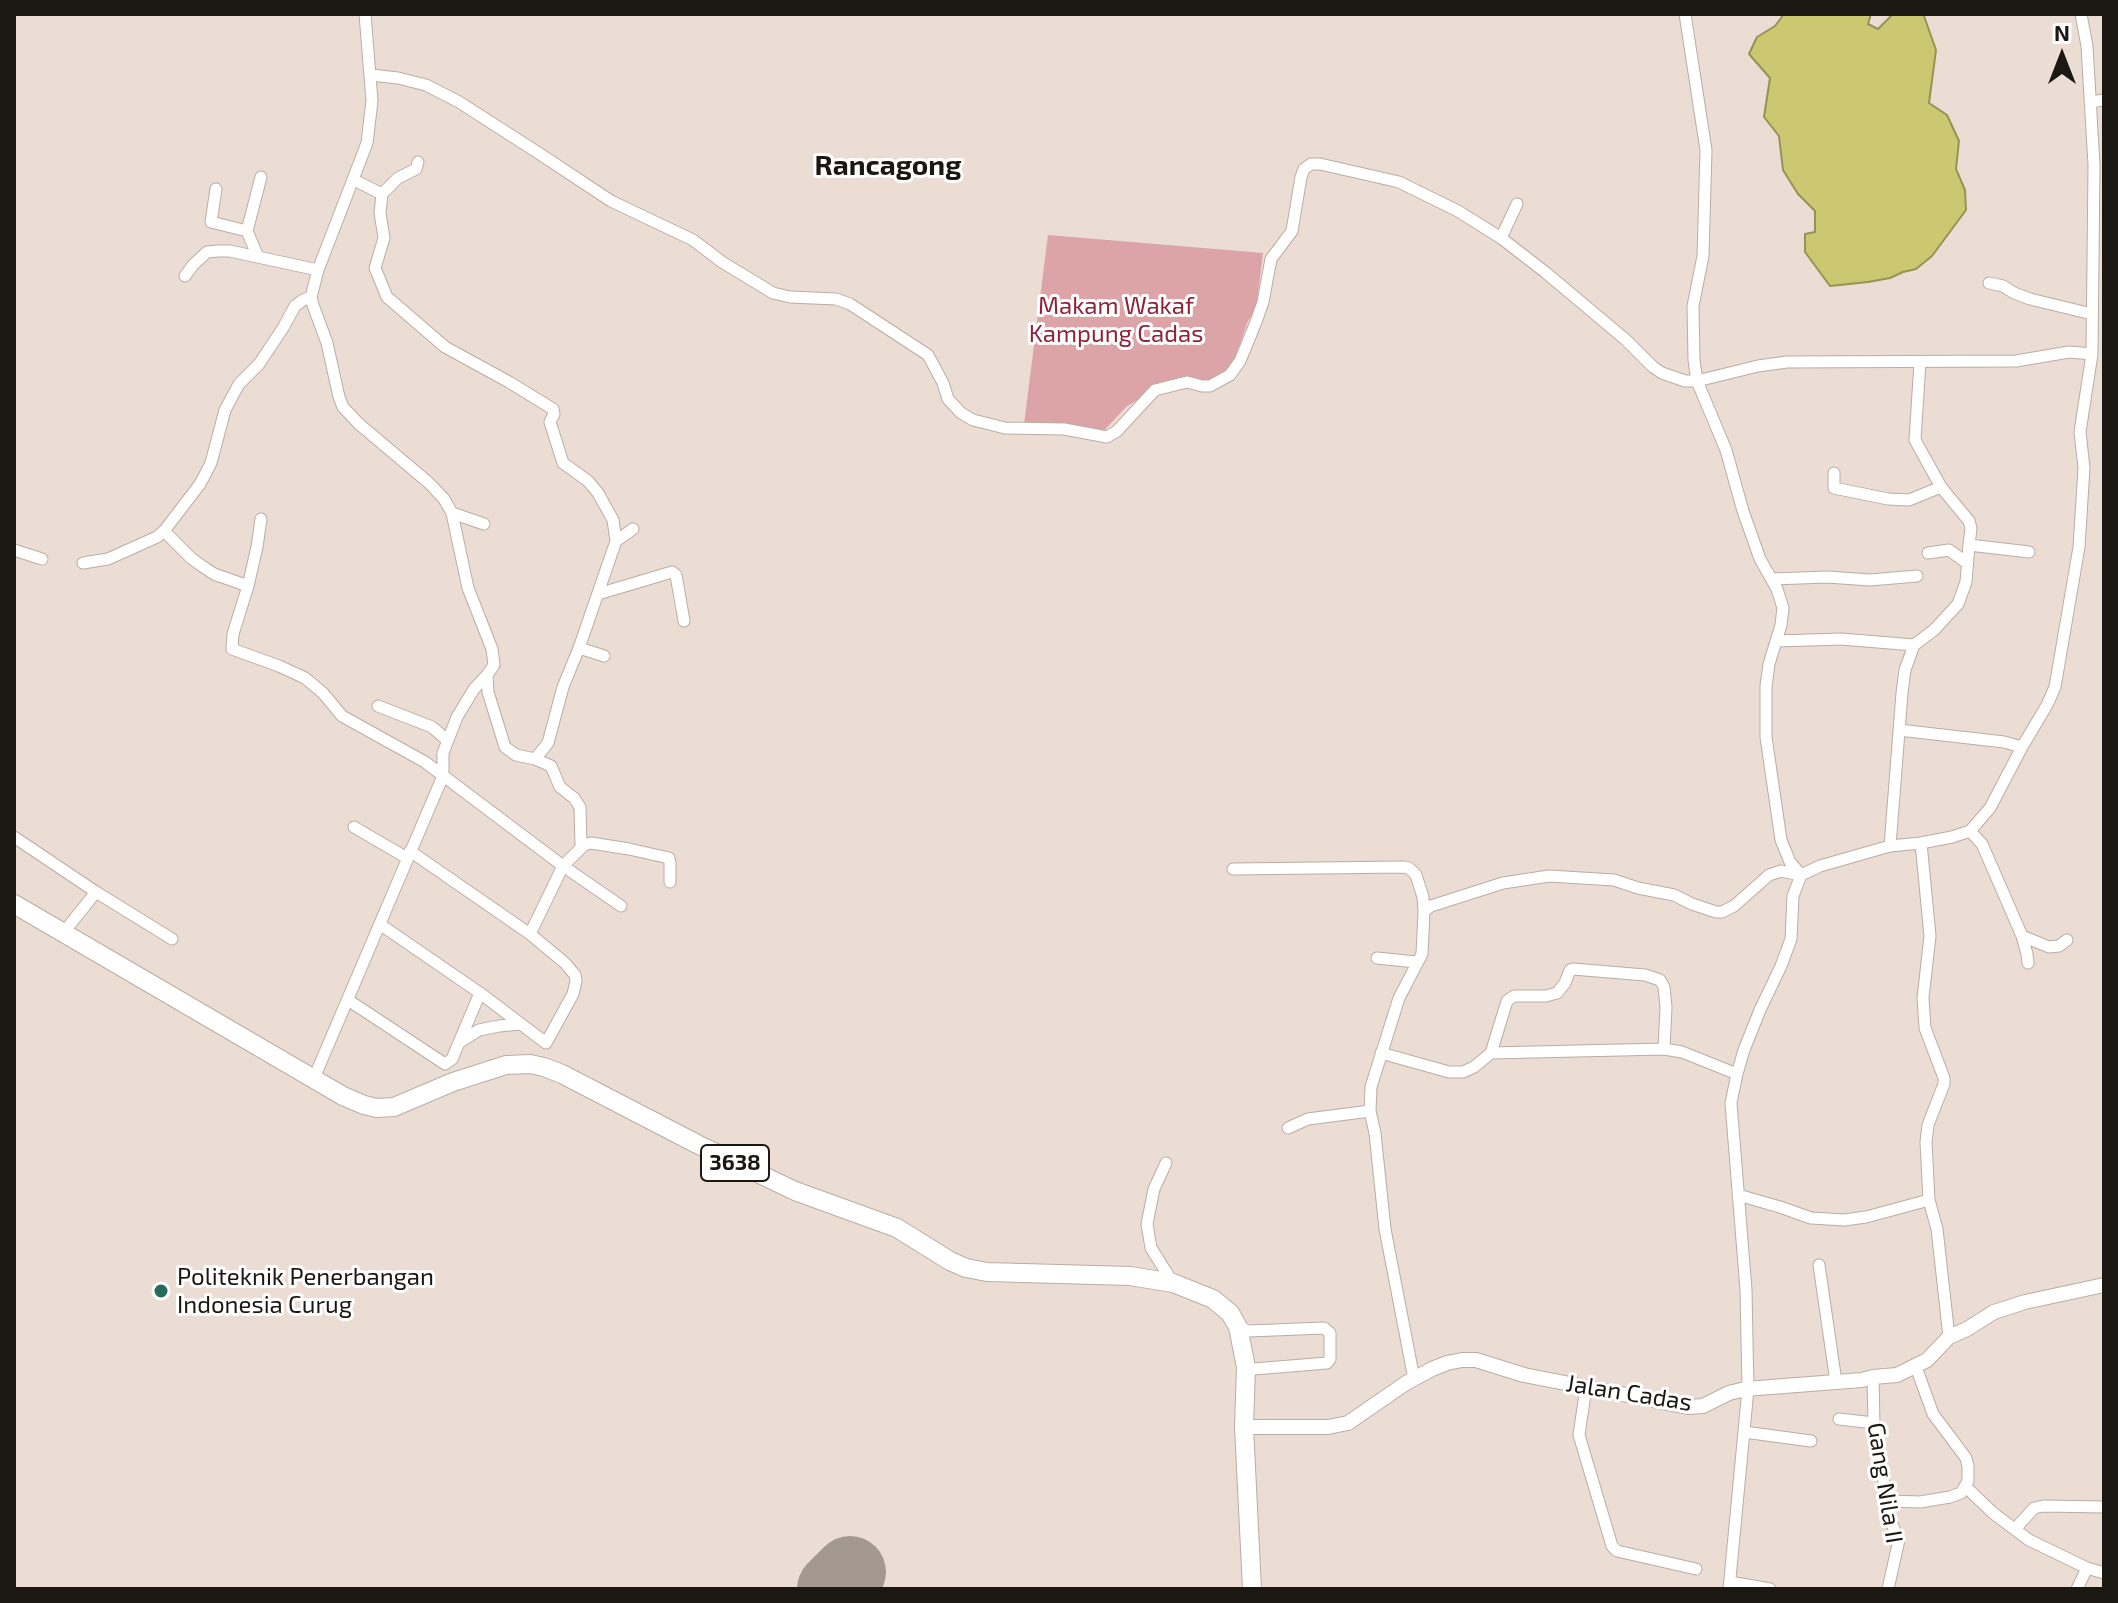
<!DOCTYPE html>
<style>
body{margin:0}
#map{position:relative;width:2118px;height:1603px;overflow:hidden;background:#ebddd3;font-family:"Exo 2",sans-serif}
canvas{display:block}
.frame{position:absolute;inset:0;border:16px solid #1b1713;pointer-events:none}
.north{position:absolute;left:2022px;top:16px;width:80px;height:80px;-webkit-text-stroke:6px #fff;paint-order:stroke;rotate:0deg;font-size:22px;font-weight:700;line-height:32px;text-align:center;color:#1b1713}
.north::after{content:'';display:block;margin:auto;width:28px;height:36px;background:#1b1713;clip-path:polygon(50% 0,100% 100%,50% 72%,0 100%)}
</style>
<div id="map">
<canvas width="2118" height="1603"></canvas>
<div class="frame"></div>
<div class="north">N</div>
</div>
<script>
const c = document.querySelector('canvas').getContext('2d');
c.lineJoin = 'round';
function fill(path, color) { c.fillStyle = color; c.fill(path, 'evenodd'); }
const poly = rows => new Path2D(rows.map(r => 'M' + r).join(''));
function trace(path, color, width, dash) { c.strokeStyle = color; c.lineWidth = width; c.lineCap = dash ? 'butt' : 'round'; c.setLineDash(dash || []); c.stroke(path); }
function drawText(font, color, halo, rows, align = 'center') {
  c.font = font + ' "Exo 2",sans-serif'; c.lineWidth = 6; c.setLineDash([]); c.textBaseline = 'middle'; c.strokeStyle = halo; c.fillStyle = color; for (const [text, x, y, turn = 0] of rows) {
    c.save(); c.translate(x, y); c.rotate((+turn || 0) * Math.PI / 180); c.textAlign = isNaN(turn) ? turn : align; if (halo) c.strokeText(text, 0, 0); c.fillText(text, 0, 0); c.restore();
  }
}
const green = poly([
 [1048,235,1263,253,1256,309,1248,321,1233,364,1224,377,1208,382,1164,383,1126,407,1099,436,1024,424]
]);
const water = poly([
 [1784,14,1871,14,1868,24,1878,29,1893,14,1922,14,1924,16,1936,50,1929,103,1947,115,1959,141,1956,169,1965,190,1966,210,1932,256,1916,269,1903,272,1890,278,1868,282,1830,286,1805,252,1805,234,1815,232,1815,211,1798,194,1783,170,1779,136,1764,117,1770,78,1749,54,1757,37,1775,26,1784,14]
]);
const runway = poly([
 [833,1589,850,1572]
]);
const minor = poly([
 [1685,14,1706,150,1703,256,1693,306,1694,360,1697,381,1726,450,1743,511,1760,559,1777,589,1783,608,1781,625,1769,664,1766,686,1766,737,1781,840,1790,862,1801,875,1793,896,1791,939,1781,966,1760,1010,1744,1050,1737,1074,1731,1103,1746,1290,1748,1389,1729,1589],
 [371,75,398,78,426,85,459,102,540,154,611,201,693,240,722,262,773,293,790,297,836,299,850,304,928,355,943,383,948,399,961,413,973,420,1005,428,1064,429,1107,437,1117,431,1155,390,1187,382,1202,386,1210,386,1230,375,1240,361,1256,322,1263,302,1271,259,1292,231,1301,177,1304,169,1311,164,1320,164,1399,182,1458,211,1501,238,1545,272,1626,340,1653,367,1662,373,1685,381,1697,381,1758,366,1787,362,2016,361,2069,352,2092,354],
 [2090,102,2104,100],
 [354,180,382,194,398,178,416,169,418,162],
 [216,189,211,222,247,231],
 [382,194,380,213,384,238,375,268,387,297,445,347,509,382,553,409,554,414,550,422,563,463,588,481,598,493,613,520,616,541],
 [1501,238,1517,204],
 [258,257,247,231,261,177],
 [185,276,193,265,207,252,218,251,230,251,318,270],
 [1989,283,2003,286,2014,293,2030,299,2092,314],
 [1920,362,1915,440,1941,487,1969,521,1971,528,1969,545],
 [1834,473,1834,488,1888,499,1909,500,1941,487],
 [452,513,484,524],
 [164,531,191,558,202,566,214,574,248,586,233,634,232,649,279,666,305,678,323,693,342,716,425,762,563,866,621,906],
 [14,550,42,559],
 [1928,553,1949,550,1967,563],
 [83,563,108,559,157,537,164,531,200,484,211,463,225,410,239,384,259,364,283,328,295,306,303,300,311,297],
 [1772,579,1827,577,1870,580,1917,576],
 [248,586,257,547,261,519],
 [598,594,672,572,676,575,684,621],
 [1777,641,1841,639,1914,645,1934,630,1958,604,1966,582,1969,545,2029,552],
 [579,648,616,541,633,529],
 [487,675,488,692,505,747,516,755,535,759,551,766,560,787,574,798,580,807,581,846],
 [378,706,432,727,447,740],
 [1899,730,2004,742,2022,747],
 [535,759,548,743,563,687,579,648,604,656],
 [354,827,407,858],
 [1970,831,1982,844,2022,936,2027,954,2028,963],
 [14,837,96,892,172,939],
 [1921,843,1930,936,1923,998,1925,1028,1944,1078,1944,1084,1928,1125,1926,1142,1929,1200,1937,1229,1949,1337],
 [1890,846,1902,693,1905,670,1914,645],
 [1233,869,1404,867,1409,868,1416,875,1423,897,1424,911],
 [381,925,480,993,546,1043,573,994,576,981,575,975,565,963,530,934,410,851],
 [64,932,96,892],
 [530,934,563,866,584,845,591,843,629,849,669,858,670,863,670,882],
 [2022,936,2049,947,2059,946,2067,940],
 [1377,958,1416,962],
 [348,1000,445,1064,452,1059,480,993],
 [460,1042,479,1030,499,1026,520,1024],
 [1381,1053,1449,1072,1463,1072,1474,1067,1491,1053,1664,1049,1682,1052,1737,1074],
 [1491,1053,1507,1001,1514,996,1546,996,1557,993,1565,983,1570,970,1573,969,1645,975,1660,980,1664,987,1666,1007,1664,1049],
 [314,1078,443,776,443,753,457,717,474,689,487,675,494,665,492,649,468,588,452,513,444,499,429,483,359,424,343,407,339,397,327,343,313,305,311,297,318,270,367,143,372,101,365,14],
 [1288,1128,1308,1119,1370,1111],
 [1166,1163,1154,1189,1147,1224,1151,1248,1173,1283],
 [1738,1195,1780,1207,1811,1218,1844,1220,1866,1217,1929,1200],
 [1819,1265,1836,1382],
 [1238,1327,1249,1331,1324,1328,1330,1333,1330,1359,1327,1363,1254,1369,1246,1367],
 [1873,1377,1874,1423,1877,1444,1891,1522,1899,1540,1888,1589],
 [1414,1379,1385,1229,1375,1133,1370,1111,1371,1087,1399,998,1422,954,1424,911,1431,906,1503,883,1549,876,1614,880,1638,888,1674,895,1692,904,1716,912,1722,912,1734,906,1769,875,1781,871,1801,875,1820,866,1890,846,1921,843,1952,837,1970,831,1990,808,2022,747,2047,705,2055,687,2079,547,2084,468,2080,432,2092,354,2094,165,2087,46,2081,14],
 [1586,1387,1579,1435,1612,1546,1617,1551,1696,1569],
 [1839,1419,1874,1423],
 [1744,1432,1811,1441],
 [1966,1487,1993,1513,2029,1540,2087,1568,2104,1573],
 [1888,1501,1920,1502,1950,1497,1961,1493,1968,1481,1968,1466,1966,1458,1933,1414,1916,1367],
 [2015,1529,2034,1508,2043,1506,2104,1507],
 [1730,1582,1770,1589],
 [2077,1589,2087,1568]
]);
const tertiary = poly([
 [1244,1427,1328,1427,1348,1423,1406,1383,1432,1369,1447,1363,1462,1360,1476,1360,1524,1375,1688,1407,1703,1406,1729,1393,1745,1389,1862,1380,1873,1377,1897,1375,1927,1360,1949,1337,1967,1329,1994,1312,2025,1302,2104,1285]
]);
const primary = poly([
 [14,904,343,1096,364,1105,377,1108,394,1107,453,1082,506,1065,530,1064,544,1067,562,1074,697,1144,795,1191,897,1228,950,1261,966,1268,987,1272,1130,1276,1173,1283,1213,1299,1230,1313,1238,1327,1246,1367,1244,1427,1252,1589]
]);
const markers = [
 [161,1291,8,"#266a5c"]
];
const shields = [
 [735,1163,68]
];
const shieldNames = [
 ["3638",735,1163]
];
const parkNames = [
 ["Makam Wakaf",1116,306],
 ["Kampung Cadas",1116,334]
];
const poiNames = [
 ["Politeknik Penerbangan",177,1277],
 ["Indonesia Curug",177,1305]
];
const streetNames = [
 ["Jalan Cadas",1629,1393,9],
 ["Gang Nila II",1885,1483,81]
];
const quarterNames = [
 ["Rancagong",888,166]
];
fill(green, '#dda4a8');
fill(water, '#cbc871');
trace(water, '#969355', 2);
trace(runway, '#a49991', 72);
trace(minor, '#baada2', 13);
trace(tertiary, '#baada2', 16);
trace(primary, '#baada2', 20);
trace(minor, '#fff', 11);
trace(tertiary, '#fff', 14);
trace(primary, '#fff', 18);
for (const [x, y, r, color] of markers) { const dot = new Path2D(); dot.arc(x, y, r, 0, 2 * Math.PI); c.fillStyle = color; c.fill(dot); trace(dot, '#fff', 3); }
for (const [x, y, w] of shields) { const box = new Path2D(); box.roundRect(x - w / 2, y - 18, w, 36, 6); c.fillStyle = '#fff'; c.fill(box); trace(box, '#1b1713', 2); }
drawText('bold 22px', '#1b1713', null, shieldNames);
drawText('24px', '#8d2439', '#fff', parkNames);
drawText('24px', '#1b1713', '#fff', poiNames, 'left');
drawText('24px', '#1b1713', '#fff', streetNames);
drawText('bold 28px', '#1b1713', '#fff', quarterNames);
</script>
